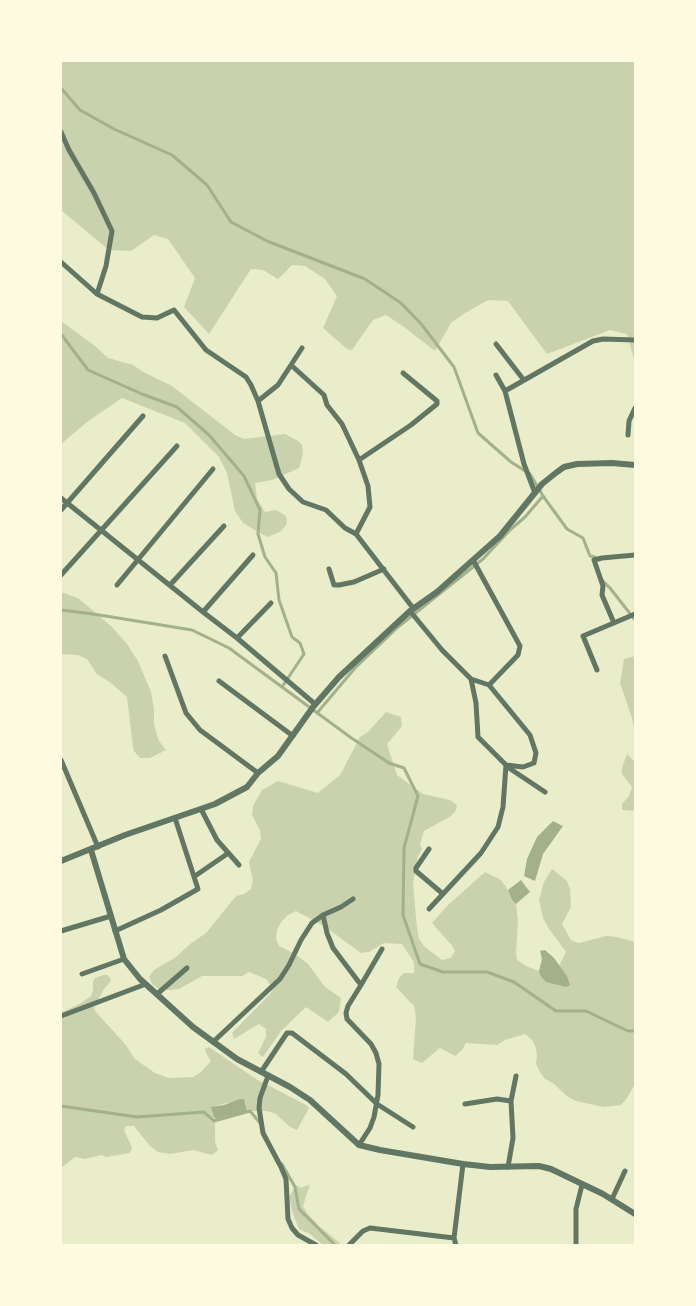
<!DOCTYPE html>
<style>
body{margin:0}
#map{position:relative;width:696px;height:1306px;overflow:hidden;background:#e9edc9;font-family:Quicksand,sans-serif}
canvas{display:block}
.frame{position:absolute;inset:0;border:62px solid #fefae0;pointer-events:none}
</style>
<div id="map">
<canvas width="696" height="1306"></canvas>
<div class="frame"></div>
</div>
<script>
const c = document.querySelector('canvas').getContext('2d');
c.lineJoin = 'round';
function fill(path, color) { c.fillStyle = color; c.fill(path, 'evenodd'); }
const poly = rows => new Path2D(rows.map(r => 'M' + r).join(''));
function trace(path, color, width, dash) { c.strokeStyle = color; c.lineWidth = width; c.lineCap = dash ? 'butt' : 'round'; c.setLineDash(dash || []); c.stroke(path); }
const green = poly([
 [61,61,635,61,635,363,627,334,610,330,547,354,508,301,488,300,465,313,451,323,435,351,404,327,386,315,373,320,352,350,347,349,323,328,337,296,325,279,305,266,292,265,278,279,263,270,251,269,209,334,184,307,195,278,168,239,154,235,131,251,109,250,61,210],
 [61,321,95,346,108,358,133,365,145,373,172,386,235,435,244,439,285,434,298,441,302,445,303,454,299,468,272,480,255,483,257,499,265,512,276,510,286,516,287,524,280,532,267,537,243,523,235,511,227,473,219,457,185,423,122,398,87,422,61,444],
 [61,592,78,598,111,626,127,644,138,661,151,692,154,710,154,725,159,741,166,750,150,758,140,758,134,751,133,747,127,697,111,683,97,674,87,659,78,655,61,654],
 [635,656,635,733,632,718,620,683,624,659],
 [386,712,401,717,402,726,387,744,397,775,423,794,450,800,457,805,456,810,451,816,424,831,420,844,422,849,418,856,413,883,417,929,419,939,424,946,442,960,451,958,455,951,451,944,445,938,432,923,447,906,485,872,501,880,508,890,512,900,516,904,518,921,516,952,517,960,528,967,539,971,540,975,561,969,559,966,566,952,549,929,543,918,539,900,544,882,552,869,567,881,570,889,571,907,562,924,571,940,575,942,579,943,606,936,617,937,635,942,635,1084,627,1098,621,1105,604,1107,576,1101,568,1097,553,1083,545,1079,540,1072,536,1064,537,1056,536,1048,532,1040,525,1034,505,1040,497,1045,466,1043,462,1050,455,1056,440,1048,422,1063,413,1059,416,1018,414,1006,396,987,399,978,404,973,414,973,414,962,402,944,384,943,369,952,361,953,324,926,296,911,288,915,281,922,277,930,276,939,279,946,295,954,308,964,325,987,341,998,339,1012,328,1022,306,1007,281,1031,263,1057,258,1053,266,1037,266,1029,259,1024,234,1039,232,1033,270,994,273,989,266,979,249,972,242,976,202,976,179,989,170,990,161,990,153,985,149,977,154,970,176,957,190,944,206,933,236,896,244,894,251,889,253,880,249,862,261,839,260,830,252,815,253,806,262,790,278,781,318,793,340,775,360,737,368,732],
 [627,754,635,762,635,811,622,810,622,804,629,796,632,787,622,774,622,768],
 [103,975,107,975,111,979,110,982,104,989,94,1007,95,1011,125,1044,135,1059,155,1073,169,1078,193,1077,201,1072,211,1061,206,1053,205,1049,209,1047,256,1079,306,1105,309,1108,297,1130,290,1127,276,1114,267,1111,247,1111,245,1102,227,1103,215,1106,215,1142,218,1150,212,1155,193,1150,170,1154,158,1152,150,1146,134,1126,126,1126,124,1130,131,1145,132,1149,129,1153,106,1157,102,1155,85,1159,75,1157,61,1168,61,1013,81,1003,91,996,93,991,93,982,95,978],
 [310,1184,303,1206,307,1213,319,1226,342,1245,323,1245,310,1234,299,1229,292,1211,289,1197,296,1185,301,1188]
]);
const water = poly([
 [553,821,563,826,543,854,535,881,524,876,527,859,537,837],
 [521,880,530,892,516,904,512,900,508,890],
 [545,950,554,958,567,976,570,985,566,987,546,982,540,975,539,971,542,959,540,951],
 [240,1099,244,1099,247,1111,216,1119,214,1117,211,1107,224,1105]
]);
const stream = poly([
 [61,88,80,110,114,129,172,155,207,185,231,222,267,241,365,279,401,303,422,325,454,367,478,433,511,462,530,474,543,496,525,517,510,530,483,559,398,627,355,668,317,713],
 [61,334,88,370,142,394,177,407,209,435,244,476,260,510,258,534,265,557,276,573,279,600,292,637,300,643,304,654,282,687],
 [543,496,567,529,583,538,590,556,595,557,596,560],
 [603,581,610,588,635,620],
 [61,610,93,614,192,630,229,648,350,737,389,763,404,768,418,796,404,848,403,915,420,964,443,972,487,972,514,982,556,1011,586,1011,628,1031,635,1031],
 [61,1106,137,1117,204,1112,214,1121,250,1111,260,1123],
 [282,1164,295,1187,299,1209,335,1245]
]);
const minor = poly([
 [61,132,69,150,94,193,112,231,106,266,97,294],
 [61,262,97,294,142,317,157,318,174,310,206,350,246,377,251,385,258,401,279,474,289,489,303,502,326,510,345,528,356,534,413,608],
 [496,344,523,379],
 [291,365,302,348],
 [496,375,505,391],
 [258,401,278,385,291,365,324,395,327,405,342,424,359,460,368,486,370,507,356,534],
 [628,435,629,421,635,408],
 [359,460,411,425,437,404,437,401,403,373],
 [535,493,524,464,505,391,593,341,603,339,635,340],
 [61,498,203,612,237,638,315,704],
 [61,510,143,416],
 [473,560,520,646,518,655,489,685],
 [329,569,334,585,339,585,354,582,384,569],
 [61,575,177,446],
 [117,585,213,469],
 [170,585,224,526],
 [410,611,442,650,471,679,489,685,530,735,536,753,534,763,523,767,506,765],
 [203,612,253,555],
 [614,623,602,595,603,586,594,560,602,558,635,555],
 [237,638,271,603],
 [165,656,186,713,200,730,258,773],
 [597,670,583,636,635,614],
 [219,681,293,736],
 [61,760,98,847],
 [506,766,545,792],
 [201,809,217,840,239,865],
 [429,849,416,868,416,871,443,894],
 [195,876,227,854],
 [429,909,481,853,498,827,503,807,506,765,478,737,476,703,471,679],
 [323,915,327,933,333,948,361,985,348,1006,346,1013,347,1019,371,1044,376,1053,379,1064,378,1095,374,1117,370,1128,359,1145],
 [61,931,111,916],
 [115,931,161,910,198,889,175,818],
 [82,974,124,959],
 [361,985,382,949],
 [157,994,187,968],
 [61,1016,146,984],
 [213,1042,280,979,289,965,301,940,312,923,323,915,341,907,353,899],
 [261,1072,287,1033,292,1033,346,1074,377,1104,413,1127],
 [268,1076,260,1098,259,1108,263,1133,281,1167,286,1179,288,1219,292,1228,298,1235,316,1245],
 [465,1104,497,1099,511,1101],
 [508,1167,513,1138,511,1101,516,1076],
 [612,1199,625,1171],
 [349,1245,363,1231,370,1228,454,1238],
 [456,1245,454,1238,463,1164],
 [576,1245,576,1209,582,1185]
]);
const tertiary = poly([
 [91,850,124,959,140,979,193,1027,237,1059,290,1087,310,1100,359,1145,380,1150,463,1164,490,1167,539,1166,551,1169,603,1194,635,1214],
 [61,861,125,835,215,804,247,787,258,773,278,756,313,707,339,677,410,611,437,592,500,536,542,484,557,472,564,467,577,464,612,463,635,465]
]);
fill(green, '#cad2ad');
fill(water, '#a3b18a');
trace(stream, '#a3b18a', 3);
trace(minor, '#617663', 5);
trace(tertiary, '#617663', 6);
</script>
